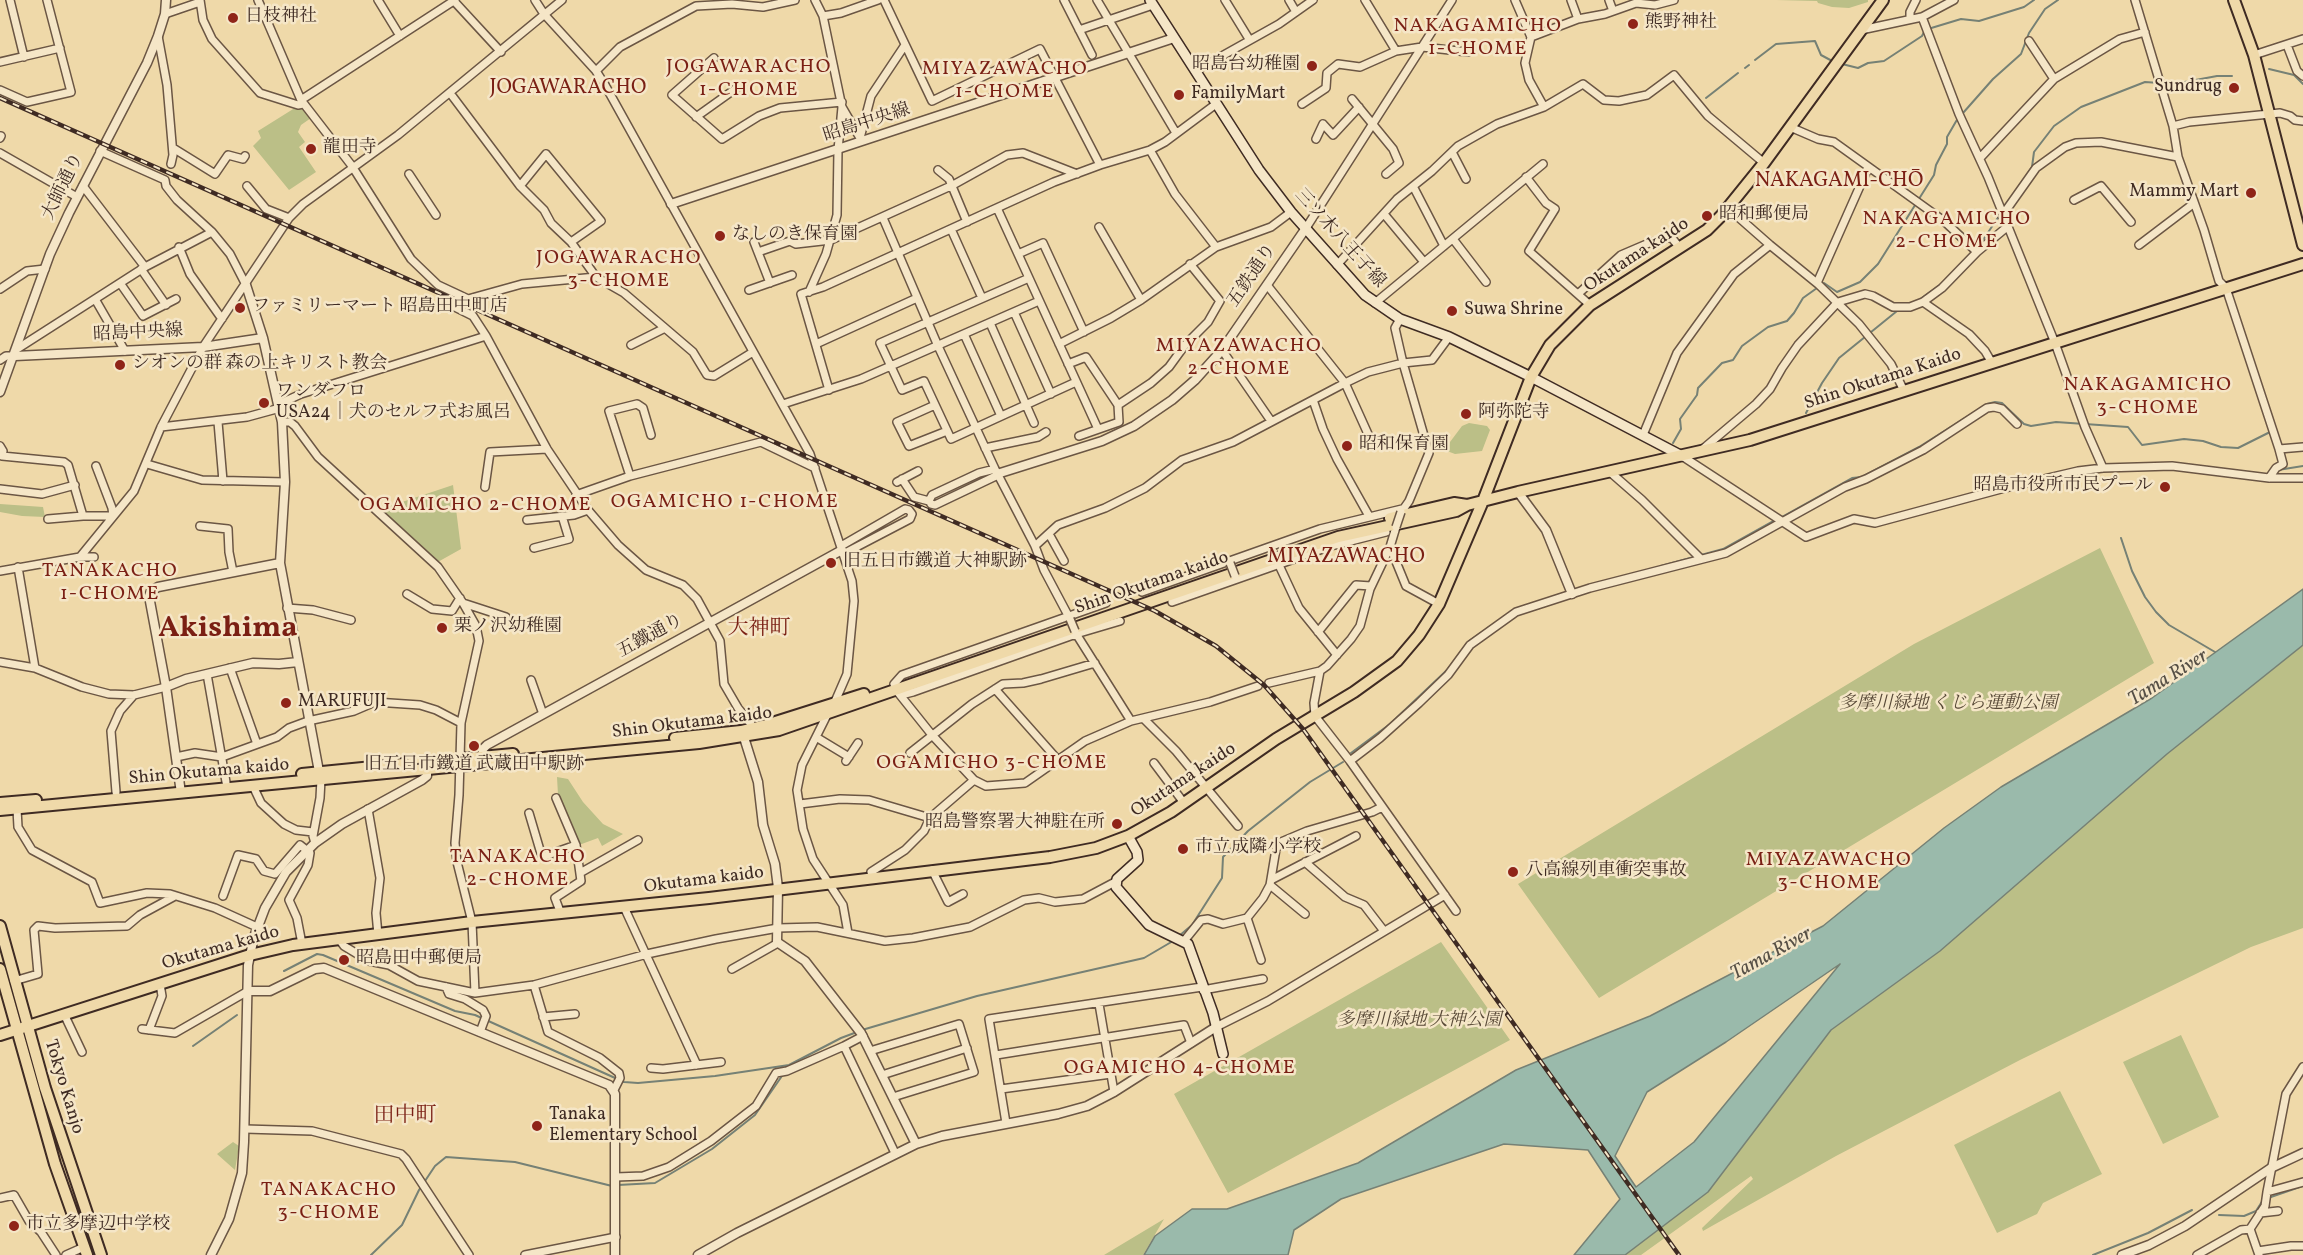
<!DOCTYPE html>
<meta charset="utf-8">
<style>
body{margin:0}
canvas{display:block;background:#efd9a9}
</style>
<canvas width="2303" height="1255"></canvas>
<script>
const c = document.querySelector('canvas').getContext('2d');
c.lineJoin = 'round';
function fill(path, color) { c.fillStyle = color; c.fill(path, 'evenodd'); }
const poly = rows => new Path2D(rows.map(r => 'M' + r).join(''));
function trace(path, color, width, dash) { c.strokeStyle = color; c.lineWidth = width; c.lineCap = dash ? 'butt' : 'round'; c.setLineDash(dash || []); c.stroke(path); }
function drawText(font, color, halo, rows, align = 'center') {
  c.font = font + ' Vollkorn,"Noto Serif JP",serif'; c.lineWidth = 5; c.setLineDash([]); c.textBaseline = 'middle'; c.strokeStyle = halo; c.fillStyle = color; for (const [text, x, y, turn = 0] of rows) {
    c.save(); c.translate(x, y); c.rotate((+turn || 0) * Math.PI / 180); c.textAlign = isNaN(turn) ? turn : align; if (halo) c.strokeText(text, 0, 0); c.fillText(text, 0, 0); c.restore();
  }
}
const green = poly([
 [1776,0,1868,0,1868,2,1849,8,1832,7,1818,3,1817,1],
 [298,106,304,107,311,118,301,125,298,132,305,142,299,147,316,172,289,190,253,146,261,138,258,131],
 [1469,423,1487,426,1490,430,1482,451,1455,454,1447,451,1450,442,1462,426],
 [453,485,461,549,436,563,378,510],
 [0,504,43,507,45,517,22,516,0,512],
 [2100,548,2154,663,1599,998,1518,884,1914,644],
 [2303,645,2303,928,2251,947,2020,1060,1836,1156,1703,1231,1702,1228,1753,1179,1751,1176,1641,1255,1625,1255,1708,1192,1831,1030,1940,951,2167,754],
 [557,777,568,779,583,802,603,824,623,834,602,846,598,838,579,845,558,795],
 [1441,942,1510,1040,1228,1193,1174,1094],
 [2181,1035,2219,1117,2163,1144,2123,1062],
 [2060,1091,2102,1174,2043,1203,2037,1214,1997,1233,1954,1145],
 [233,1142,239,1146,235,1170,217,1154],
 [1164,1219,1143,1255,1104,1255]
]);
const water = poly([
 [2303,589,2303,645,2167,754,1940,951,1831,1030,1708,1192,1625,1255,1574,1255,1620,1199,1588,1150,1504,1144,1341,1199,1294,1230,1288,1255,1144,1255,1155,1236,1192,1209,1227,1209,1358,1163,1516,1070,1650,1016,1823,926,1944,828,2001,787,2152,698,2303,589],
 [1840,964,1694,1142,1636,1187,1615,1156,1647,1092,1726,1042,1840,964]
]);
const stream = poly([
 [1928,29,1961,19,1979,21,2024,7,2034,0],
 [1755,60,1776,44,1815,41,1821,55,1834,62],
 [1842,64,1858,68,1868,63,1884,61,1922,36,1924,32],
 [1745,68,1749,65],
 [2269,69,2294,75,2303,84],
 [1706,98,1738,73],
 [1963,113,1993,79,2021,54,2029,33,2045,9,2058,0],
 [2017,189,2032,167,2034,152,2054,126,2081,107,2145,82,2174,84,2217,76,2232,76],
 [1977,249,1999,216],
 [1919,300,1944,282],
 [1806,413,1822,383,1839,358,1897,311],
 [1673,443,1681,429,1680,419,1697,395,1698,388,1722,363,1733,360,1742,346,1768,327,1787,321,1794,313,1803,298,1824,283,1837,292,1860,282,1878,264,1934,175,1936,165,1947,144,1947,137,1958,118],
 [2278,470,2303,466],
 [1780,518,1852,478,1862,477,1919,447,1987,404,1995,402,2002,403,2024,424,2031,426,2056,422,2128,427,2142,445,2184,439,2203,441,2221,447,2238,448,2270,432],
 [2121,538,2132,571,2145,597,2156,612,2169,625,2215,652],
 [1661,566,1723,549,1775,520],
 [1529,605,1549,598],
 [1351,753,1390,724,1447,670,1469,641,1495,623],
 [1179,936,1192,925,1222,878,1223,857,1248,831,1310,782,1343,762],
 [284,971,317,954,323,955,455,1011,475,1015,624,1082,638,1083,715,1076,789,1065,841,1038,857,1032],
 [862,1030,977,996,1144,958,1173,941],
 [193,1046,237,1015],
 [618,1185,655,1183,712,1149,755,1115,784,1073],
 [2268,1198,2303,1186],
 [2219,1215,2244,1216,2256,1211,2263,1200],
 [371,1255,402,1225,419,1190,435,1166,446,1157,515,1162,612,1186],
 [2093,1255,2148,1233,2192,1210]
]);
const minor = poly([
 [10,0,24,57],
 [200,0,203,20,212,39,260,93,298,105,303,104],
 [258,0,301,100,352,166,411,259,438,285,468,299,522,284,596,277],
 [378,0,400,36],
 [453,0,501,52],
 [535,0,544,14,596,71,605,85,810,454,852,581,854,601,847,674,834,704],
 [884,0,932,101,1040,49,1100,165],
 [1064,0,1092,55],
 [1097,0,1176,133],
 [1225,0,1249,39],
 [1289,0,1296,12],
 [1365,0,1396,51],
 [1515,0,1531,37,1525,63,1529,80,1544,107],
 [1571,0,1578,19],
 [1609,0,1613,11],
 [2135,0,2173,126,2178,157,2204,230,2219,281,2226,288,2279,449],
 [165,14,200,2],
 [823,16,841,13,878,0],
 [1922,17,1959,114,1988,177,2055,343,2085,427,2103,468],
 [1910,19,1910,12,1916,0],
 [1079,30,1153,5],
 [1861,30,1922,17,1954,0],
 [158,36,167,85,173,155,171,164],
 [1531,37,1578,19,1605,14,1636,3,1655,5,1674,0],
 [2029,41,2054,79],
 [2287,45,2297,71,2303,76],
 [2254,55,2303,39],
 [714,58,672,95,722,139,759,116,780,108,842,102],
 [0,62,60,48],
 [596,71,620,47,696,6,732,4,763,7,795,0],
 [1195,71,1279,24,1313,0],
 [0,90,27,102,71,92,47,0],
 [450,93,520,186,544,210,551,223,571,242,596,277,624,293,693,352,707,375,714,376,753,352],
 [1352,99,1393,149,1399,163,1386,174],
 [301,100,455,0],
 [1302,104,1326,88,1327,73,1338,64,1360,67,1396,51,1422,47,1468,52],
 [842,107,860,138],
 [696,117,738,87],
 [2173,126,2189,122,2280,113,2290,116,2295,120,2303,121],
 [1790,127,1818,139,1834,142,1944,221,1977,252],
 [0,138,1,136],
 [860,138,871,96,905,45],
 [1316,139,1323,124,1333,135,1359,107],
 [173,148,215,174,228,155,243,159,245,156],
 [1150,150,1175,194,1216,247],
 [100,151,165,180,166,186,177,200,212,232,230,254,246,285],
 [1452,152,1466,179],
 [0,153,77,197],
 [1980,158,2054,79,2120,39,2145,32],
 [938,170,949,179,967,222],
 [409,174,436,215],
 [1526,177,1546,203,1555,209,1529,251,1590,305],
 [83,186,145,267],
 [247,186,266,209,289,218],
 [520,186,546,154,601,221,571,242],
 [1413,186,1444,246],
 [2074,200,2101,186,2131,222],
 [997,208,1098,429],
 [1728,208,1770,245,1818,284,1859,324,1891,364,1904,391],
 [1384,214,1424,262],
 [2002,216,2036,168,2065,147,2076,143,2101,142,2178,157],
 [883,218,938,346,995,469,1035,546,1044,570,1070,619],
 [1099,227,1141,300],
 [1306,228,1452,0],
 [951,229,982,298],
 [1453,239,1486,282],
 [754,242,770,283],
 [2139,245,2193,204],
 [179,247,190,274,222,319],
 [758,252,790,241,796,244,831,240,953,185,1007,155,1023,153,1077,174],
 [1018,254,1043,243,1084,332],
 [1337,265,1397,199,1432,171,1458,146,1497,124,1544,107,1583,84,1604,100,1619,101,1647,95,1674,75,1708,116,1764,163],
 [141,269,166,305],
 [1029,278,880,343,902,390,924,381,951,439,1076,382],
 [120,283,143,316,176,299],
 [1817,283,1868,168],
 [1267,285,1345,383,1368,434],
 [0,289,27,271,45,269],
 [749,290,792,275],
 [809,292,826,254,837,215,838,150,842,107,823,16,815,0],
 [1578,294,1621,255,1649,243,1671,237,1680,248],
 [95,299,125,351],
 [1923,302,1969,334,1985,351,1992,363],
 [1375,303,1543,164],
 [455,307,473,316,486,336],
 [1014,312,1051,394],
 [1400,319,1395,328,1403,363,1429,453,1409,501,1402,511],
 [990,323,1034,423],
 [964,334,1001,416],
 [816,344,917,298],
 [1059,344,1111,318,1141,300,1216,247,1271,227,1291,212],
 [631,345,663,329],
 [17,349,145,267,212,232],
 [1222,350,1271,421],
 [0,360,6,356,15,356],
 [1068,364,1086,357,1118,405],
 [829,390,801,294,823,287,1054,182,1100,165,1150,150,1165,142,1216,104],
 [1313,400,1323,429,1337,459,1369,516],
 [279,404,301,394,486,336,547,449,588,510,618,545,646,570,683,585,697,599,720,641,724,684,738,708,754,728],
 [783,404,861,379,1039,301],
 [935,405,897,422,909,446,947,431],
 [218,422,223,481],
 [282,422,290,422,295,426,318,457,438,567,463,603,476,626,479,641,477,650,461,723,459,795,455,843,457,862,472,922,475,993],
 [161,427,247,417,280,408],
 [1643,435,1677,353,1734,274,1770,245],
 [1079,436,1119,422,1118,405,1151,383,1169,367,1185,345,1208,322,1220,301,1190,264],
 [0,446,3,451,2,456,64,462,68,465,83,516,113,516],
 [985,448,1038,437,1046,432],
 [1704,448,1756,404,1770,389,1782,368,1798,345,1838,302,1865,294,1873,296,1893,307,1910,307,1923,302,1942,288,1977,252,2007,227],
 [1682,456,1806,537,1854,519,1875,523,2001,489,2078,471,2103,468,2172,466,2269,478,2303,478],
 [147,464,202,480,285,482],
 [96,466,112,508,113,516],
 [995,469,979,473,932,495,929,501,931,504,935,505,998,475],
 [1610,472,1642,500,1701,559],
 [630,476,609,411,637,404,643,408,651,435],
 [2269,478,2276,468,2283,464,2279,449,2303,447],
 [902,479,914,497,929,501],
 [897,482,918,471],
 [485,487,490,452,547,449],
 [0,489,42,494,75,485],
 [576,495,630,476,761,442,815,468],
 [48,519,83,516],
 [527,520,574,515,588,510],
 [200,526,228,529,229,552,233,572],
 [1049,534,1064,561],
 [841,546,905,509,909,510,912,514,910,519,843,554],
 [1035,546,1058,525,1105,508,1145,488,1182,460,1233,442,1345,383,1368,372,1403,363,1432,360,1449,337],
 [1390,547,1406,586,1439,604],
 [534,548,569,539,562,516],
 [80,557,94,557],
 [1278,563,1299,608,1337,655],
 [18,567,35,668],
 [0,571,80,557,134,491,161,427,203,347,289,218,303,204,398,135,562,0],
 [1142,592,1320,529,1402,509],
 [407,594,432,609,452,611,460,598],
 [1172,602,1331,546,1386,532],
 [463,603,506,617],
 [287,608,313,610,351,620],
 [1075,632,1131,721],
 [1318,632,1356,585,1371,586],
 [0,662,35,668,82,687,109,694,134,695,166,687],
 [230,668,257,744],
 [1320,671,1314,703,1315,716,1350,761,1456,911],
 [207,674,226,782],
 [531,680,543,714],
 [1269,683,1320,671,1327,666,1351,639,1360,626,1370,589,1390,547,1396,527],
 [894,684,902,675,1106,603],
 [995,689,1058,760],
 [896,690,932,735,974,780,986,786,1025,783,1085,741,1131,721,1210,702,1258,686],
 [901,695,913,692,1076,634,1120,621],
 [828,713,802,765,797,790,803,829,813,859,843,905,848,933],
 [1144,719,1176,751,1238,826],
 [816,737,849,757],
 [910,753,972,704,1003,684,1023,683,1041,679,1095,663],
 [176,757,195,753,222,757,277,737,289,728,308,721,354,711,375,702,420,705,436,710,461,723],
 [846,761,858,743],
 [1350,761,1380,738,1419,703,1448,675,1470,645,1516,612,1590,588,1726,553,1845,487,1866,479,1923,450,1987,408,1994,407,2002,409,2017,424],
 [1154,763,1184,803],
 [253,786,261,803,284,824,296,830,313,832],
 [116,792,111,731,120,711,134,695],
 [556,798,576,845,581,881,555,898,561,914],
 [800,804,840,799,869,800,930,818],
 [17,809,18,827,32,850,92,882,100,903,147,893,170,894,215,908,257,927],
 [368,809,380,878,376,913,378,935],
 [529,813,542,857,576,845],
 [315,843,313,836,320,798,321,779],
 [1305,862,1345,897,1364,905,1384,931],
 [932,870,948,902,963,894],
 [580,873,638,840],
 [873,877,871,872,905,850,924,831,930,818,974,780],
 [1271,880,1356,836],
 [1270,885,1305,914],
 [223,896,238,855,256,859,264,871,275,874,300,845,310,853,308,865,289,900,297,918,302,944],
 [624,907,697,1065],
 [1247,918,1261,960],
 [338,938,344,946,369,961,389,965,418,981,475,993,534,985,647,954,716,939,778,928,817,927,885,941,913,938,970,927,1024,900,1039,898,1055,902,1083,899,1115,882],
 [1184,941,1201,920,1208,919,1223,924,1247,918,1263,898,1270,885,1276,849,1281,842,1307,831,1372,812,1382,807],
 [732,969,778,943],
 [14,981,38,974,34,930,38,926,55,928,127,926,140,915,175,896],
 [534,985,548,1032,600,1058,619,1073,620,1078,614,1090],
 [446,987,449,994,465,999,483,1010,486,1016,480,1032],
 [1203,990,1263,979],
 [1099,1004,1114,1092],
 [64,1014,82,1052],
 [543,1017,575,1014],
 [1216,1027,1268,1001,1445,895],
 [142,1029,175,1033,248,991],
 [149,1030,162,996,160,984],
 [844,1046,895,1153],
 [870,1051,959,1024,974,1072,893,1097],
 [996,1055,1184,1025,1191,1043],
 [2303,1067,2286,1094,2267,1192,2303,1182],
 [651,1068,663,1069,721,1062],
 [882,1075,967,1048],
 [1001,1089,1111,1074],
 [1006,1123,989,1019,1202,987],
 [245,1129,312,1131,401,1154,406,1159,469,1255],
 [616,1177,643,1176,669,1167,711,1141,756,1106,776,1073,787,1071,844,1046,863,1036],
 [0,1198,14,1195,29,1221,41,1232,56,1255],
 [2260,1213,2278,1211],
 [2258,1251,2291,1246,2303,1246],
 [66,1255,84,1247],
 [525,1255,616,1237],
 [2197,1255,2241,1230,2250,1229],
 [2259,1255,2250,1229,2265,1206,2267,1192]
]);
const tertiary = poly([
 [671,204,1174,38],
 [246,285,263,338,282,422,285,482,280,563,320,777],
 [15,356,203,347,263,338],
 [0,392,50,254,69,213,147,63,158,36,165,14,166,0],
 [997,474,1102,441,1134,426,1172,400,1195,380,1222,350,1306,228],
 [1518,492,1546,530,1572,594],
 [166,687,186,679,253,663,279,664,298,662],
 [742,731,758,782,763,825,775,864,778,888,777,942,805,961,861,1033,916,1144],
 [482,757,483,749,487,745,842,550],
 [181,793,166,687,149,596,151,591,158,587,280,563],
 [248,991,270,991,315,969,324,968,609,1085,615,1094,615,1255],
 [211,1255,229,1219,242,1173,244,1142,248,965,254,937,265,908,286,872,315,843,342,824,422,780,427,776,427,769],
 [698,1255,737,1233,916,1144,942,1136,1058,1114,1087,1106,1114,1092,1216,1027],
 [2122,1255,2149,1245,2185,1226,2271,1168,2303,1153]
]);
const secondary = poly([
 [1150,0,1259,170,1291,212,1365,295,1400,319,1449,337,1531,377,1682,456],
 [1128,836,1137,852,1138,860,1117,879,1116,887,1149,925,1188,944,1213,1013,1223,1054]
]);
const primary = poly([
 [2234,0,2254,55,2303,245],
 [1390,518,1454,503,1467,505],
 [675,738,741,731,766,725,864,694],
 [460,759,513,754],
 [302,774,403,764],
 [0,803,36,800],
 [0,810,699,743,779,730,1338,537,1456,511,1467,505,1518,492,1750,440,2303,264],
 [0,1035,250,955,293,945,472,922,709,898,1050,857,1096,848,1128,836,1171,812,1276,739,1354,692,1397,661,1419,635,1439,604,1483,501,1531,377,1550,345,1590,305,1707,230,1722,215,1764,163,1883,0]
]);
const trunk = poly([
 [0,926,45,1088,101,1255],
 [0,969,55,1164,87,1255]
]);
const rail = poly([
 [0,98,1155,611,1216,646,1264,685,1303,729,1679,1255]
]);
const minorBridge = poly([
 [1396,527,1401,512],
 [1230,563,1235,576],
 [1070,619,1075,631]
]);
const markers = [
 [233,18,6,"#8f2418"],
 [1633,24,6,"#8f2418"],
 [1312,66,6,"#8f2418"],
 [2234,88,6,"#8f2418"],
 [1179,95,6,"#8f2418"],
 [311,149,6,"#8f2418"],
 [2251,193,6,"#8f2418"],
 [1707,216,6,"#8f2418"],
 [720,236,6,"#8f2418"],
 [240,308,6,"#8f2418"],
 [1452,311,6,"#8f2418"],
 [120,365,6,"#8f2418"],
 [264,403,6,"#8f2418"],
 [1466,414,6,"#8f2418"],
 [1347,446,6,"#8f2418"],
 [2165,487,6,"#8f2418"],
 [831,563,6,"#8f2418"],
 [442,628,6,"#8f2418"],
 [286,703,6,"#8f2418"],
 [474,746,6,"#8f2418"],
 [1117,824,6,"#8f2418"],
 [1183,849,6,"#8f2418"],
 [1513,872,6,"#8f2418"],
 [344,960,6,"#8f2418"],
 [537,1126,6,"#8f2418"],
 [14,1226,6,"#8f2418"]
];
const poiNames = [
 ["日枝神社",245,18],
 ["熊野神社",1645,24],
 ["昭島台幼稚園",1300,66,"right"],
 ["Sundrug",2222,88,"right"],
 ["FamilyMart",1191,95],
 ["龍田寺",323,149],
 ["Mammy Mart",2239,193,"right"],
 ["昭和郵便局",1719,216],
 ["なしのき保育園",732,236],
 ["ファミリーマート 昭島田中町店",252,308],
 ["Suwa Shrine",1464,311],
 ["シオンの群 森の上キリスト教会",132,365],
 ["ワンダフロ",276,393],
 ["USA24｜犬のセルフ式お風呂",276,414],
 ["阿弥陀寺",1478,414],
 ["昭和保育園",1359,446],
 ["昭島市役所市民プール",2153,487,"right"],
 ["旧五日市鐵道 大神駅跡",843,563],
 ["栗ノ沢幼稚園",454,628],
 ["MARUFUJI",298,703],
 ["旧五日市鐵道 武蔵田中駅跡",474,766,"center"],
 ["昭島警察署大神駐在所",1105,824,"right"],
 ["市立成隣小学校",1195,849],
 ["八高線列車衝突事故",1525,872],
 ["昭島田中郵便局",356,960],
 ["Tanaka",549,1116],
 ["Elementary School",549,1137],
 ["市立多摩辺中学校",26,1226]
];
const streetNames = [
 ["昭島中央線",867,124,-18],
 ["大師通り",64,187,-64],
 ["三ツ木八王子線",1339,239,48],
 ["Okutama kaido",1637,256,-33],
 ["五鉄通り",1253,276,-56],
 ["昭島中央線",138,334,-3],
 ["Shin Okutama Kaido",1883,380,-18],
 ["Shin Okutama kaido",1152,584,-19],
 ["五鐵通り",651,637,-29],
 ["Shin Okutama kaido",692,724,-7],
 ["Shin Okutama kaido",209,773,-5],
 ["Okutama kaido",1184,781,-33],
 ["Okutama kaido",704,881,-7],
 ["Okutama kaido",221,949,-16],
 ["Tokyo Kanjo",63,1087,73]
];
const parkNames = [
 ["多摩川緑地 くじら運動公園",1948,705],
 ["多摩川緑地 大神公園",1419,1022]
];
const neighbourhoodNames = [
 ["NAKAGAMICHO",1478,27],
 ["1-CHOME",1478,50],
 ["JOGAWARACHO",749,68],
 ["1-CHOME",749,91],
 ["MIYAZAWACHO",1005,70],
 ["1-CHOME",1005,93],
 ["NAKAGAMICHO",1947,220],
 ["2-CHOME",1947,243],
 ["JOGAWARACHO",619,259],
 ["3-CHOME",619,282],
 ["MIYAZAWACHO",1239,347],
 ["2-CHOME",1239,370],
 ["NAKAGAMICHO",2148,386],
 ["3-CHOME",2148,409],
 ["OGAMICHO 1-CHOME",725,503],
 ["OGAMICHO 2-CHOME",476,506],
 ["TANAKACHO",110,572],
 ["1-CHOME",110,595],
 ["OGAMICHO 3-CHOME",992,764],
 ["TANAKACHO",518,858],
 ["2-CHOME",518,881],
 ["MIYAZAWACHO",1829,861],
 ["3-CHOME",1829,884],
 ["OGAMICHO 4-CHOME",1180,1069],
 ["TANAKACHO",329,1191],
 ["3-CHOME",329,1214]
];
const waterNames = [
 ["Tama River",2169,679,-32],
 ["Tama River",1772,955,-29]
];
const quarterNames = [
 ["JOGAWARACHO",568,89],
 ["NAKAGAMI-CHŌ",1839,182],
 ["MIYAZAWACHO",1346,558],
 ["大神町",759,630],
 ["田中町",405,1117]
];
const townNames = [
 ["Akishima",228,630]
];
fill(green, '#bbbf87');
fill(water, '#9abaab');
trace(water, '#768175', 1.5);
trace(stream, '#768175', 2);
trace(minor, '#6b5644', 10);
trace(tertiary, '#6b5644', 11);
trace(secondary, '#3f2b23', 12);
trace(primary, '#3f2b23', 14);
trace(trunk, '#3f2b23', 14);
trace(minor, '#f5e6c7', 7);
trace(tertiary, '#f5e6c7', 8);
trace(secondary, '#f5e6c7', 9);
trace(primary, '#efd9a9', 10);
trace(trunk, '#efd9a9', 10);
trace(rail, '#3f2b23', 4.5);
trace(rail, '#f5e6c7', 2, [7]);
trace(minorBridge, '#6b5644', 10, []);
trace(minorBridge, '#f5e6c7', 7);
for (const [x, y, r, color] of markers) { const dot = new Path2D(); dot.arc(x, y, r, 0, 2 * Math.PI); c.fillStyle = color; c.fill(dot); trace(dot, '#f5e6c7', 2); }
drawText('18px', '#3f2b23', '#f5e6c7', poiNames, 'left');
drawText('18px', '#3f2b23', '#f5e6c7', streetNames);
drawText('italic 18px', '#584937', '#f5e6c7', parkNames);
c.letterSpacing = '1.5px';
drawText('20px', '#7a1f14', '#f5e6c7', neighbourhoodNames);
c.letterSpacing = '0px';
drawText('italic 20px', '#564f45', '#f5e6c7', waterNames);
drawText('21px', '#7a1f14', '#f5e6c7', quarterNames);
drawText('bold 30px', '#7a1f14', '#f5e6c7', townNames);
</script>
